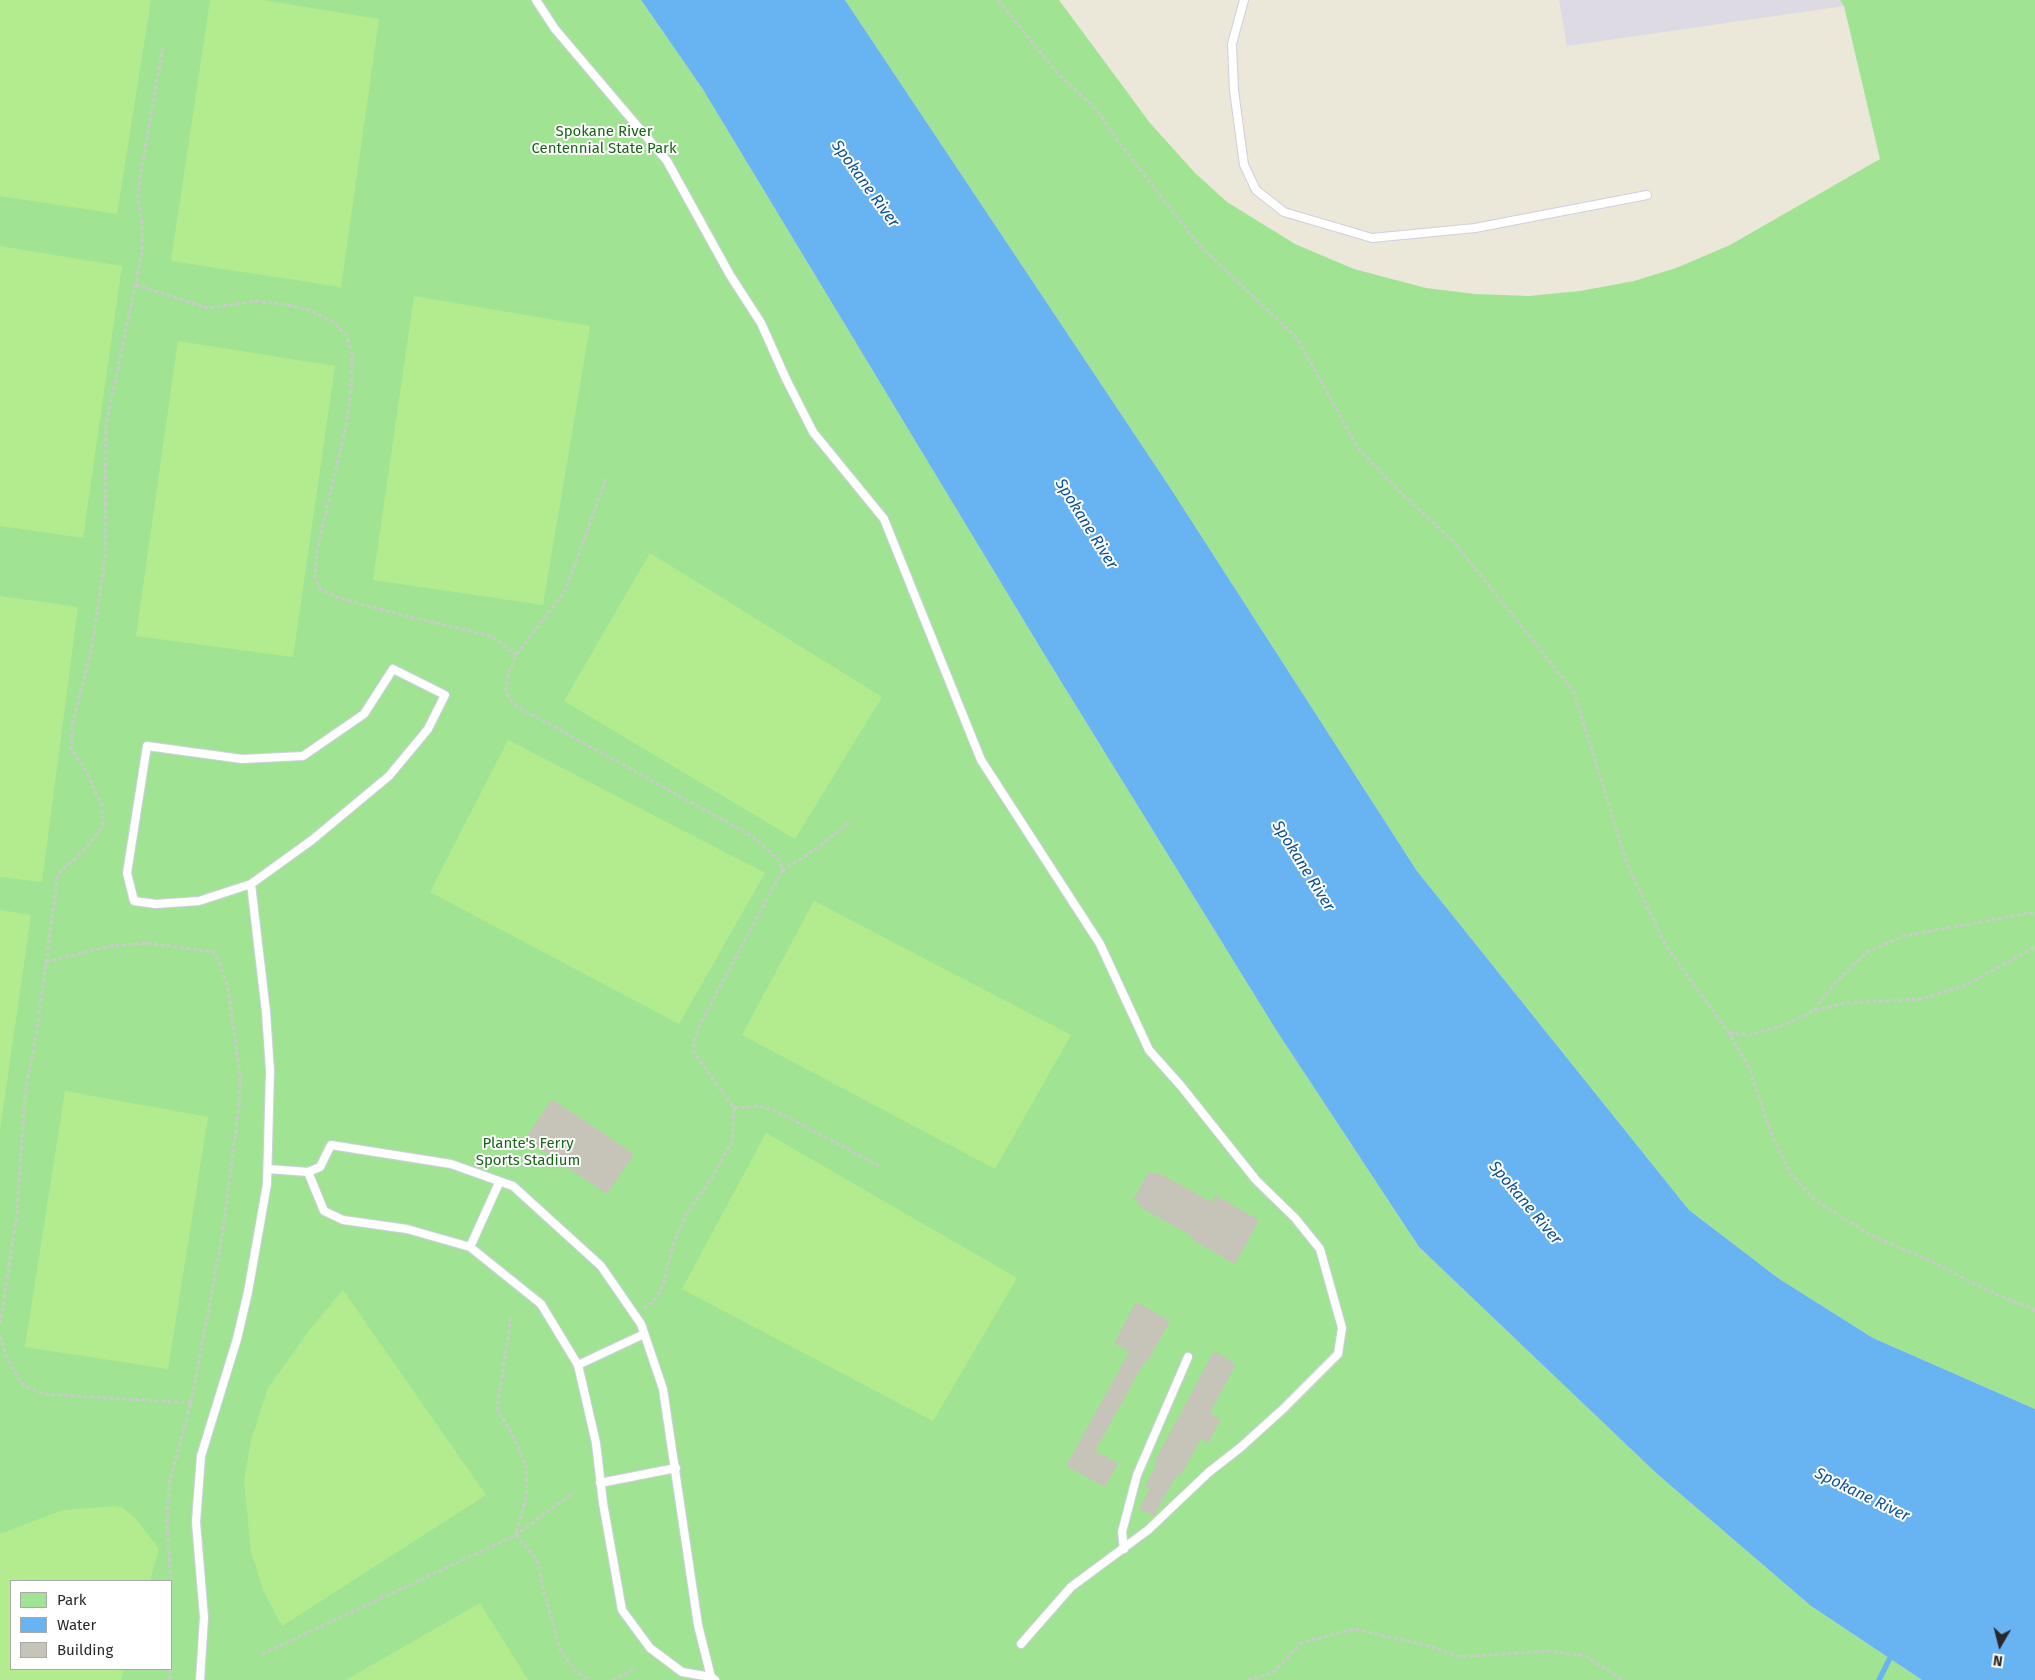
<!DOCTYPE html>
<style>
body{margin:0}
#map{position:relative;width:2035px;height:1680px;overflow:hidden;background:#ebe7d9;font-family:"Fira Sans",sans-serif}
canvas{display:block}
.legend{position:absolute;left:10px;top:1580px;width:162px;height:90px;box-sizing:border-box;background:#fff;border:1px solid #a9a9a9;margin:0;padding:6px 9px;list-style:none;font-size:15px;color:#282828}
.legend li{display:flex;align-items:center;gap:10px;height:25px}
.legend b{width:25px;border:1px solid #a9a9a9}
.north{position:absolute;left:1975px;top:1620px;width:50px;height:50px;-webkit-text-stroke:4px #fff;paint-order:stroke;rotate:188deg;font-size:14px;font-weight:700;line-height:20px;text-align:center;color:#282828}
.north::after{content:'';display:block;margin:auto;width:18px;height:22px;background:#282828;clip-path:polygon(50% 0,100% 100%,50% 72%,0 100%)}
</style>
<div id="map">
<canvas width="2035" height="1680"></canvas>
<ul class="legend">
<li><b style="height:14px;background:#a0e493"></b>Park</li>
<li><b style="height:14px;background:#68b4f2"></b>Water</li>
<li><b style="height:14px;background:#c6c3b9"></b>Building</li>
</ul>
<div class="north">N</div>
</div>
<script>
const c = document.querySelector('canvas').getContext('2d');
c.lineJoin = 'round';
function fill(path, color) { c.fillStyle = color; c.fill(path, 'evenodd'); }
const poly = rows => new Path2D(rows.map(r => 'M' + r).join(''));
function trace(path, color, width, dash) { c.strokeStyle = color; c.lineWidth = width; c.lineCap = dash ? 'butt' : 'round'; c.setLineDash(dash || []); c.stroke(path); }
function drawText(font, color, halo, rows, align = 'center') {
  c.font = font + ' "Fira Sans",sans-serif'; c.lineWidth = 4; c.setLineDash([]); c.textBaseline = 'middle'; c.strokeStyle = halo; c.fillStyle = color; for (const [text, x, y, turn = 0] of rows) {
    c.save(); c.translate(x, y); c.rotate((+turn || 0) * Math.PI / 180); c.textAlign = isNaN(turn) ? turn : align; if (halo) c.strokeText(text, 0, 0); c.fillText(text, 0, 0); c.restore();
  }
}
const industrial = poly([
 [1559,0,1840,0,1844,6,1567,46]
]);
const green = poly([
 [0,0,641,0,702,88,1044,654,1278,1033,1419,1247,1656,1473,1811,1606,1922,1680,0,1680],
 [11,1581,171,1581,171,1669,11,1669],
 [845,0,1059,0,1150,123,1195,173,1227,202,1295,244,1354,269,1426,288,1475,294,1529,296,1580,291,1634,281,1676,268,1730,245,1880,159,1844,6,1840,0,2035,0,2035,1409,1873,1338,1778,1278,1689,1210,1417,871,1169,486]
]);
const pitch = poly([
 [0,0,151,0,117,214,0,196],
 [210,0,262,0,379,19,341,287,171,261],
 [0,246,122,266,83,538,0,526],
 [414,296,590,326,543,605,373,580],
 [178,341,335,366,293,657,136,636],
 [650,553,882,697,795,839,564,701],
 [0,596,78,607,42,882,0,877],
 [508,740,765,873,679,1024,430,892],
 [814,901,1071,1035,995,1169,742,1035],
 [0,910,31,915,0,1131],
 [65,1091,208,1117,168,1369,25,1347],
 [766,1133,1017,1278,933,1421,682,1289],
 [343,1290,486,1495,282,1626,264,1592,251,1552,244,1481,251,1440,268,1388,311,1328],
 [115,1506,123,1508,135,1518,159,1549,150,1581,11,1581,11,1669,124,1669,121,1680,0,1680,0,1534,63,1510],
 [480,1603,528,1680,346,1680]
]);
const water = poly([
 [641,0,845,0,1169,486,1417,871,1689,1210,1778,1278,1873,1338,2035,1409,2035,1680,1922,1680,1811,1606,1656,1473,1419,1247,1278,1033,1044,654,702,88]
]);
const stream = poly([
 [1879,1680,1890,1658]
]);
const building = poly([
 [552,1099,634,1154,607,1194,525,1139],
 [1149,1171,1155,1174,1157,1172,1212,1202,1215,1195,1259,1220,1235,1264,1191,1239,1192,1236,1138,1206,1140,1203,1133,1200],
 [1136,1302,1170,1321,1147,1362,1145,1361,1095,1451,1118,1463,1105,1487,1066,1466,1129,1352,1114,1343],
 [1214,1351,1236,1364,1210,1413,1221,1419,1208,1443,1201,1439,1180,1476,1177,1474,1154,1516,1139,1509,1150,1488,1145,1486,1157,1464,1154,1462]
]);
const path = poly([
 [998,0,1058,74,1096,109,1118,141,1199,245,1297,338,1357,447,1401,493,1453,541,1574,692,1627,864,1666,946,1729,1033,1749,1068,1771,1133,1790,1173,1816,1201,1872,1236,1931,1261,1993,1293,2035,1310],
 [136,285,208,308,256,301,282,304,311,310,333,322,346,335,352,352,351,390,346,425,317,551,315,577,320,589,336,597,386,611,491,636,516,655],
 [606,479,565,591,516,655,508,675,506,692,513,704,752,836,780,861,782,871,700,1024,694,1041,694,1052,734,1108,732,1141,714,1174,684,1218,673,1245,663,1285,654,1301,644,1308],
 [782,871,817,848,851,821],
 [46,962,110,946,147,943,213,952,219,962,228,988,240,1075,239,1106,222,1237,191,1403,169,1483,167,1525,171,1581],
 [1814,1010,1835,983,1867,952,1904,936,2035,912],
 [1729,1033,1749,1035,1782,1026,1814,1011,1845,1003,1922,999,1966,985,2035,947],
 [734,1108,760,1106,778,1112,881,1167],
 [511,1317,497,1409,511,1432,526,1466,527,1493,516,1535,537,1560,543,1589,560,1649,575,1671,590,1680],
 [0,1324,17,1214,25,1095,37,1029,58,874,86,848,103,826,102,806,86,771,71,748,72,726,91,652,105,559,106,425,142,254,142,224,138,196,140,177,163,47],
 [0,1336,7,1359,23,1385,44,1394,191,1403],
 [262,1654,516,1535,574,1492],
 [170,1680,170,1669],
 [612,1680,636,1668],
 [1248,1680,1273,1673,1301,1643,1354,1629,1426,1645,1460,1657,1548,1651,1586,1656,1623,1680]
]);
const lane = poly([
 [536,0,555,29,667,161,730,275,761,323,786,379,813,432,884,519,981,760,1100,944,1149,1050,1181,1086,1256,1180,1295,1218,1320,1249,1342,1328,1338,1354,1283,1409,1241,1447,1209,1472,1148,1530,1071,1587,1021,1644],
 [1244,0,1232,44,1234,90,1244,165,1256,190,1284,212,1372,238,1475,228,1647,195],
 [393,669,445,695,428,729,389,776,312,840,251,884,199,901,156,904,134,901,127,873,147,746,242,759,303,756,364,714,393,669],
 [268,1169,308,1172,320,1167,331,1145,451,1164,513,1186,601,1266,641,1324,663,1389,698,1625,711,1677,715,1680],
 [308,1172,324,1211,343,1220,407,1229,470,1247,541,1304,578,1365,596,1443,603,1503,622,1610,650,1648,682,1672,711,1677],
 [470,1247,499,1183],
 [578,1365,644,1334],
 [600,1483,676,1468],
 [1124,1549,1122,1532,1137,1475,1188,1357],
 [200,1680,204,1617,196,1522,201,1456,237,1339,248,1292,267,1184,270,1071,266,1012,251,884]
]);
const parkNames = [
 ["Spokane River",604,132],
 ["Centennial State Park",604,149],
 ["Plante's Ferry",528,1144],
 ["Sports Stadium",528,1161]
];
const waterNames = [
 ["Spokane River",865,184,54],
 ["Spokane River",1086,524,58],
 ["Spokane River",1303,866,58],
 ["Spokane River",1525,1203,50],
 ["Spokane River",1862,1495,26]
];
fill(industrial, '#dedae3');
fill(green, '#a0e493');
fill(pitch, '#b3ec8e');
fill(water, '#68b4f2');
trace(stream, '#68b4f2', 5.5);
fill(building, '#c6c3b9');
trace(lane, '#cecfe2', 10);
trace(path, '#cbcbcb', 3, [4, 2.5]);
trace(lane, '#fff', 8);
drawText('15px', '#196617', '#fff', parkNames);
drawText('italic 16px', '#094f9b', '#fff', waterNames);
</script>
